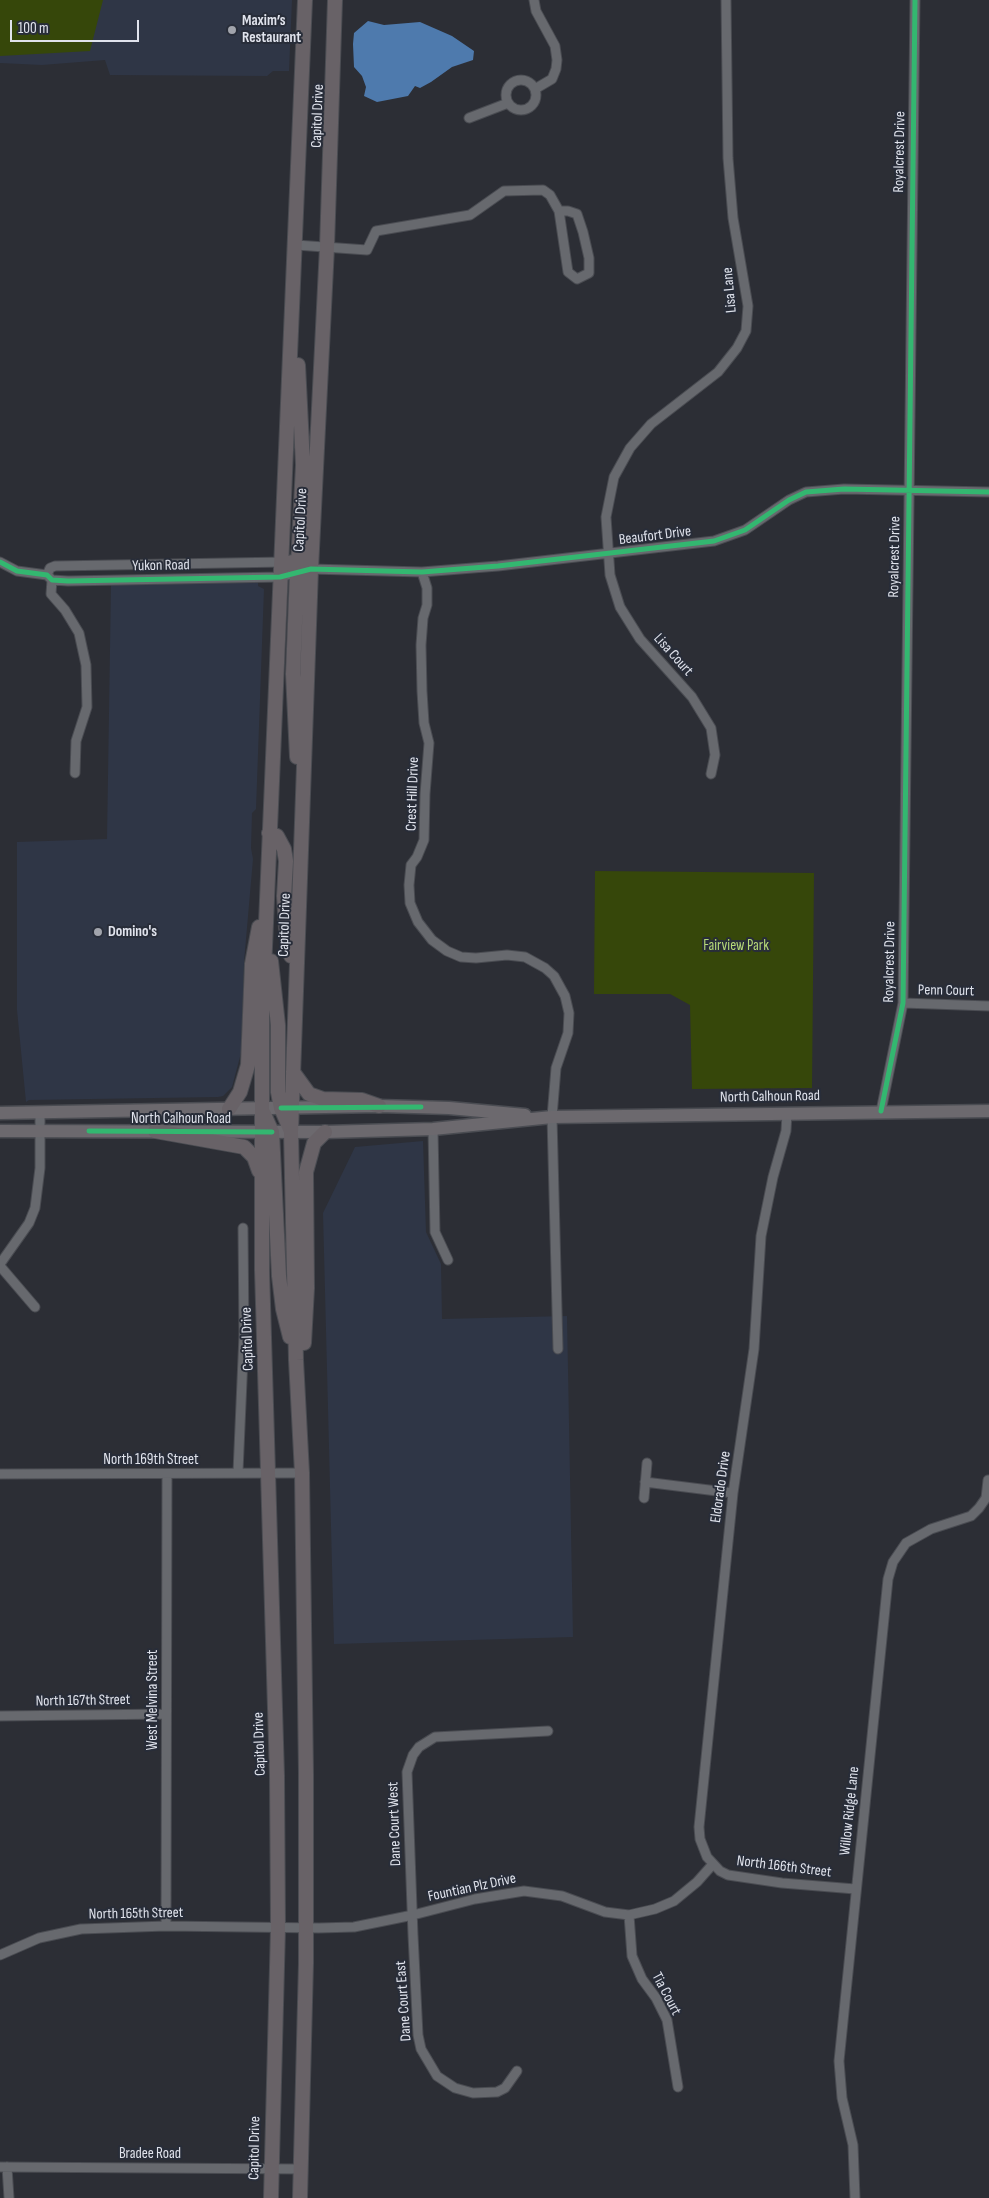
<!DOCTYPE html>
<meta charset="utf-8">
<style>
body{margin:0}
#map{position:relative;width:989px;height:2198px;overflow:hidden;background:#2c2e35;font-family:"Sofia Sans Condensed",sans-serif}
canvas{display:block}
.scale{position:absolute;left:10px;top:20px;width:129px;height:22px;box-sizing:border-box;border:2px solid #e0e3ec;border-top:0;padding-left:6px;font-size:15px;line-height:18px;white-space:nowrap;color:#e0e3ec;-webkit-text-stroke:4px #282d39;paint-order:stroke}
</style>
<div id="map">
<canvas width="989" height="2198"></canvas>
<div class="scale">100 m</div>
</div>
<script>
const c = document.querySelector('canvas').getContext('2d');
c.lineJoin = 'round';
function fill(path, color) { c.fillStyle = color; c.fill(path, 'evenodd'); }
const poly = rows => new Path2D(rows.map(r => 'M' + r).join(''));
function trace(path, color, width, dash) { c.strokeStyle = color; c.lineWidth = width; c.lineCap = dash ? 'butt' : 'round'; c.setLineDash(dash || []); c.stroke(path); }
function drawText(font, color, halo, rows, align = 'center') {
  c.font = font + ' "Sofia Sans Condensed",sans-serif'; c.lineWidth = 4; c.setLineDash([]); c.textBaseline = 'middle'; c.strokeStyle = halo; c.fillStyle = color; for (const [text, x, y, turn = 0] of rows) {
    c.save(); c.translate(x, y); c.rotate((+turn || 0) * Math.PI / 180); c.textAlign = isNaN(turn) ? turn : align; if (halo) c.strokeText(text, 0, 0); c.fillText(text, 0, 0); c.restore();
  }
}
const built = poly([
 [0,0,292,0,289,71,273,71,267,76,110,75,105,60,42,65,0,63],
 [248,582,258,582,258,586,264,589,256,809,252,813,251,848,253,859,244,962,241,1053,232,1087,223,1096,218,1097,29,1100,26,1102,17,1010,17,842,107,839,111,585],
 [423,1141,426,1232,441,1264,442,1319,567,1316,573,1637,334,1644,323,1213,355,1147]
]);
const green = poly([
 [0,0,103,0,90,51,0,56],
 [595,871,814,873,812,1088,692,1089,690,1005,670,994,594,994]
]);
const water = poly([
 [368,21,384,25,420,22,452,36,474,51,473,60,452,67,431,82,420,88,415,86,408,96,377,102,364,96,366,87,362,76,354,67,353,44,354,33]
]);
const street = poly([
 [534,0,536,11,555,46,557,60,556,69,552,79,535,89],
 '506 95a15 15 0 1 1 30 0a15 15 0 1 1-30 0Z',
 [469,118,508,103],
 [296,245,367,250,376,231,470,215,504,191,543,190,550,195,559,211,568,272,577,279,589,273,589,258,583,232,577,214,568,211,559,211],
 [0,562,17,571,47,575,52,580,68,581,280,577,311,569,422,572,498,566,714,541,745,530,789,500,806,492,844,489,989,492],
 [422,572,427,588,427,605,423,618,421,645,422,691,424,723,429,743,425,794,424,840,417,857,411,865,409,885,410,903,418,922,432,940,447,951,461,957,476,958,507,955,525,957,545,968,554,976,565,996,569,1013,568,1033,556,1068,552,1117,558,1349],
 [47,575,50,568,55,566,285,562],
 [52,580,51,594,65,610,79,633,86,665,87,707,76,741,75,773],
 [711,774,715,755,711,728,692,697,640,639,620,607,610,575,606,517,614,477,630,448,651,424,718,372,737,348,746,331,748,306,733,218,728,158,726,0],
 [903,1003,989,1006],
 [881,1111,903,1003,915,0],
 [787,1113,786,1131,773,1177,761,1236,754,1349,733,1493,699,1827,700,1839,707,1857,720,1871,728,1875,782,1883,855,1889],
 [433,1129,435,1232,448,1260],
 [0,1264,29,1223,35,1208,40,1168,40,1112],
 [0,1266,35,1307],
 [238,1472,244,1335,243,1228],
 [0,1474,302,1473],
 [645,1482,733,1493],
 [644,1498,647,1463],
 [0,1716,166,1714],
 [629,1915,632,1956,642,1979,656,1998,667,2020,678,2087],
 [166,1926,167,1474],
 [0,1955,39,1938,81,1929,166,1926,319,1928,354,1927,413,1915,475,1899,524,1891,562,1896,605,1912,629,1915,655,1909,674,1901,697,1882,713,1864],
 [517,2071,505,2088,497,2092,473,2093,455,2088,437,2076,421,2049,418,2035,413,1935,407,1772,413,1755,419,1747,435,1737,548,1731],
 [0,2167,301,2169],
 [7,2167,9,2198],
 [855,2198,853,2145,842,2098,839,2061,888,1579,893,1562,906,1543,931,1529,971,1516,979,1508,986,1498,988,1480]
]);
const secondary = poly([
 [0,1113,379,1106,449,1108,525,1115],
 [0,1131,325,1132,433,1129,552,1117,989,1111]
]);
const primary = poly([
 [298,365,303,465,298,564,301,572],
 [292,562,297,573,293,674,297,757],
 [269,833,277,836,284,849,286,861,284,896,286,928,291,956],
 [271,961,278,1025,278,1092,281,1108,290,1129],
 [293,1072,309,1094,323,1099,362,1100,379,1106],
 [229,1109,240,1092,248,1065,252,964,259,927],
 [264,1114,272,1132,279,1276,283,1309,290,1337],
 [155,1131,244,1147,254,1157,259,1171],
 [304,1343,307,1288,306,1172,314,1143,325,1132],
 [271,2198,278,1928,277,1776,262,1270,262,1018,305,0],
 [300,2198,306,1963,306,1774,302,1473,296,1360,291,1132,311,569,327,247,335,0]
]);
const cycleway = poly([
 [0,562,17,571,47,575,52,580,68,581,280,577,311,569,422,572,498,566,714,541,745,530,789,500,806,492,844,489,989,492],
 [281,1108,421,1107],
 [881,1111,903,1003,915,0],
 [89,1131,272,1132]
]);
const markers = [
 [232,30,5,"#a1a4ac"],
 [98,932,5,"#a1a4ac"]
];
const poiNames = [
 ["Maxim’s",242,21],
 ["Restaurant",242,38],
 ["Domino's",108,932]
];
const streetNames = [
 ["Capitol Drive",318,116,-88],
 ["Royalcrest Drive",900,152,-89],
 ["Lisa Lane",730,290,-95],
 ["Capitol Drive",301,520,-87],
 ["Beaufort Drive",655,536,-7],
 ["Royalcrest Drive",895,557,-89],
 ["Yukon Road",161,566,-1],
 ["Lisa Court",673,655,48],
 ["Crest Hill Drive",413,794,-88],
 ["Capitol Drive",285,925,-88],
 ["Royalcrest Drive",890,962,-89],
 ["Penn Court",946,991,1],
 ["North Calhoun Road",770,1097,-1],
 ["North Calhoun Road",181,1119],
 ["Capitol Drive",248,1339,-92],
 ["North 169th Street",151,1460],
 ["Eldorado Drive",721,1487,-82],
 ["West Melvina Street",153,1700,-90],
 ["North 167th Street",83,1701,-1],
 ["Capitol Drive",260,1744,-92],
 ["Willow Ridge Lane",850,1811,-84],
 ["Dane Court West",395,1824,-92],
 ["North 166th Street",784,1867,7],
 ["Fountian Plz Drive",472,1888,-12],
 ["North 165th Street",136,1914,-1],
 ["Tia Court",666,1994,62],
 ["Dane Court East",404,2001,-94],
 ["Capitol Drive",255,2148,-89],
 ["Bradee Road",150,2154]
];
const parkNames = [
 ["Fairview Park",736,946]
];
fill(built, '#2f3646');
fill(green, '#36470a');
fill(water, '#4e7aad');
trace(street, '#4a4c52', 11);
trace(secondary, '#4a4c52', 15);
trace(primary, '#4a4c52', 16);
trace(street, '#67696e', 9);
trace(secondary, '#6c696e', 12);
trace(primary, '#686267', 14);
trace(cycleway, '#33b770', 5);
for (const [x, y, r, color] of markers) { const dot = new Path2D(); dot.arc(x, y, r, 0, 2 * Math.PI); c.fillStyle = color; c.fill(dot); trace(dot, '#282d39', 2); }
drawText('bold 15px', '#e0e3ec', '#282d39', poiNames, 'left');
drawText('15px', '#e0e3ec', '#282d39', streetNames);
drawText('15px', '#b6d978', '#282d39', parkNames);
</script>
